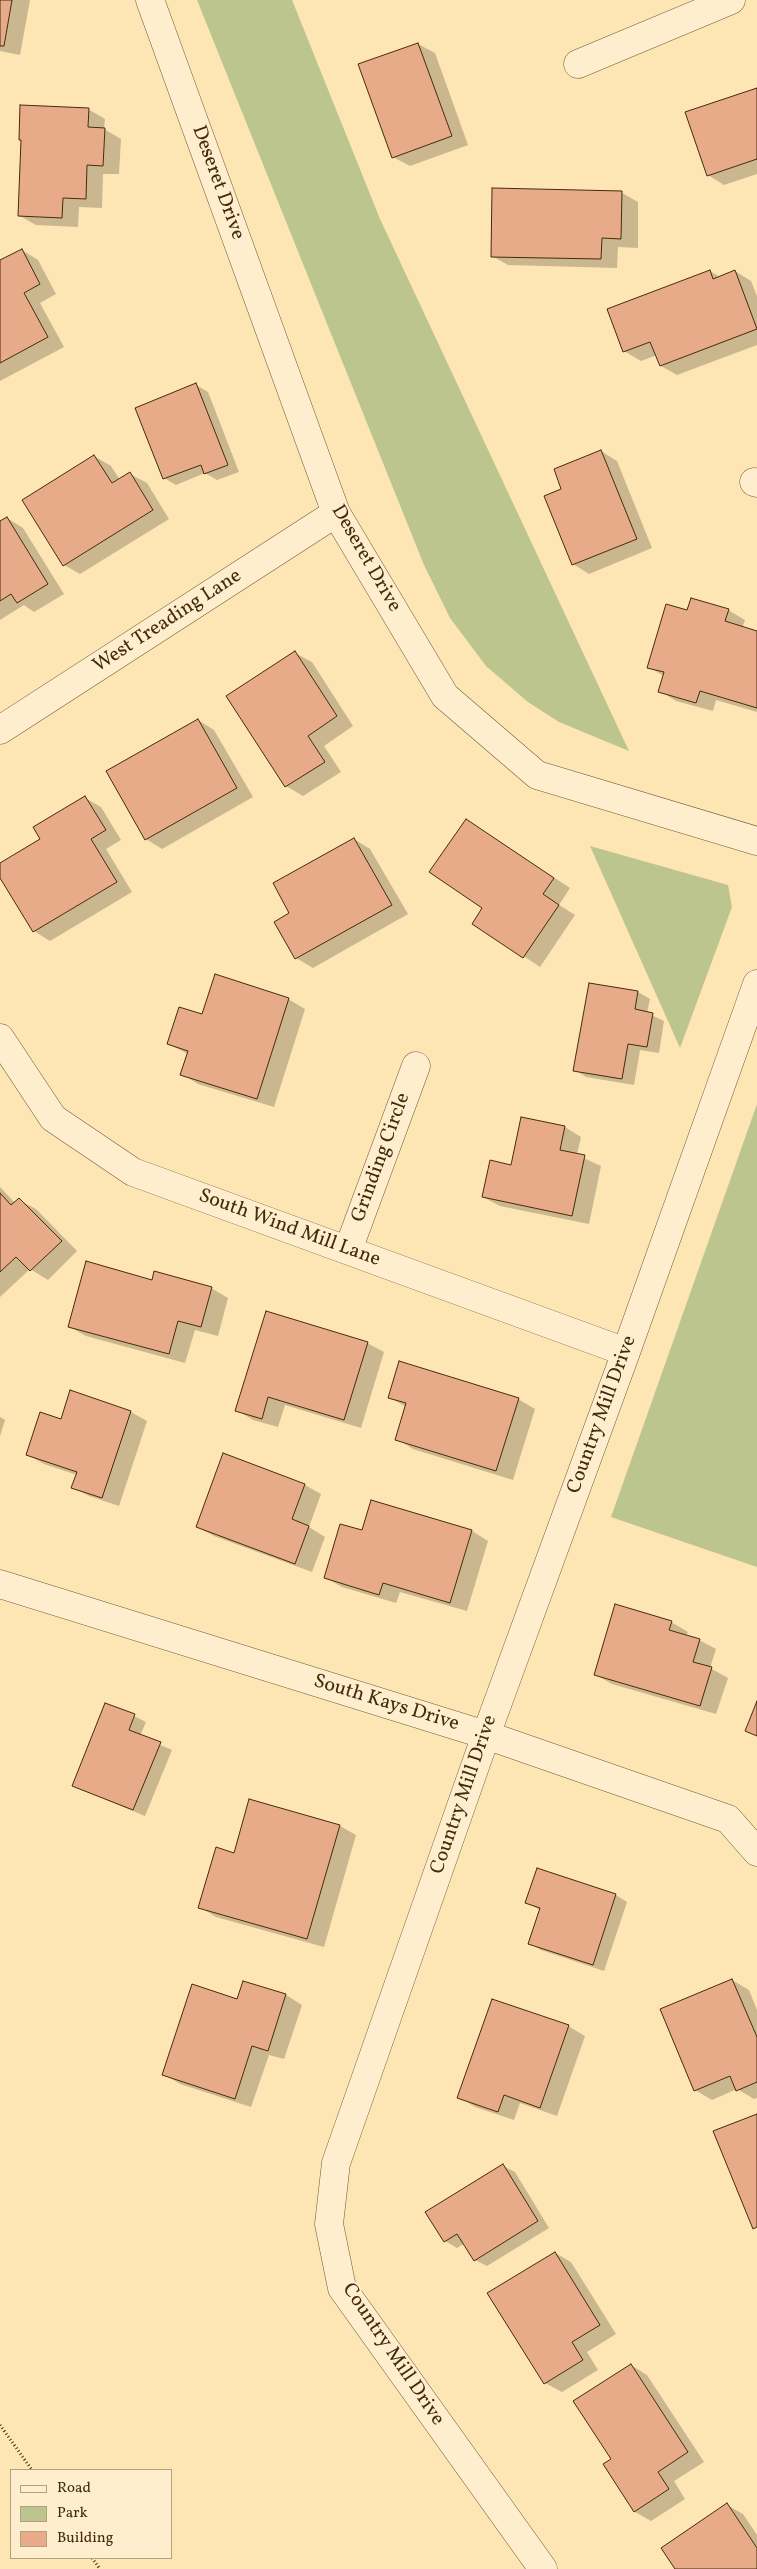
<!DOCTYPE html>
<style>
body{margin:0}
#map{position:relative;width:757px;height:2569px;overflow:hidden;background:#fde5b4;font-family:Vollkorn,serif}
canvas{display:block}
.legend{position:absolute;left:10px;top:2469px;width:162px;height:90px;box-sizing:border-box;background:#feeece;border:1px solid #b4a080;margin:0;padding:6px 9px;list-style:none;font-size:15px;color:#462b0b}
.legend li{display:flex;align-items:center;gap:10px;height:25px}
.legend b{width:25px;border:1px solid #b4a080}
</style>
<div id="map">
<canvas width="757" height="2569"></canvas>
<ul class="legend">
<li><b style="height:6px;background:#feeece"></b>Road</li>
<li><b style="height:14px;background:#bdc58f"></b>Park</li>
<li><b style="height:14px;background:#e7ab8a"></b>Building</li>
</ul>
</div>
<script>
const c = document.querySelector('canvas').getContext('2d');
c.lineJoin = 'round';
function fill(path, color) { c.fillStyle = color; c.fill(path, 'evenodd'); }
const poly = rows => new Path2D(rows.map(r => 'M' + r).join(''));
function trace(path, color, width, dash) { c.strokeStyle = color; c.lineWidth = width; c.lineCap = dash ? 'butt' : 'round'; c.setLineDash(dash || []); c.stroke(path); }
function drawText(font, color, halo, rows, align = 'center') {
  c.font = font + ' Vollkorn,serif'; c.lineWidth = 4; c.setLineDash([]); c.textBaseline = 'middle'; c.strokeStyle = halo; c.fillStyle = color; for (const [text, x, y, turn = 0] of rows) {
    c.save(); c.translate(x, y); c.rotate((+turn || 0) * Math.PI / 180); c.textAlign = isNaN(turn) ? turn : align; if (halo) c.strokeText(text, 0, 0); c.fillText(text, 0, 0); c.restore();
  }
}
const green = poly([
 [197,0,292,0,380,219,629,751,559,722,528,702,486,666,450,618,424,565],
 [590,846,728,885,732,907,680,1048],
 [757,1104,757,1567,611,1517]
]);
const shadow = poly([
 [0,0,30,0,20,55,0,51],
 [418,44,435,53,468,145,410,166,393,157],
 [757,89,757,174,724,185,708,175],
 [88,109,105,119,104,129,121,139,119,174,103,174,102,208,79,207,78,227,36,225,20,216,22,140],
 [493,190,622,193,638,202,638,248,618,247,617,268,508,265,492,256],
 [22,250,38,260,56,294,40,303,64,347,0,381,0,262],
 [710,271,720,277,735,271,751,281,757,296,757,345,677,375,661,366,657,355,641,361,624,351],
 [196,385,208,392,239,472,217,480,205,473,176,485,164,478],
 [601,451,617,461,652,548,589,574,573,564,563,490],
 [94,456,111,466,120,480,130,474,147,483,169,519,80,574,64,565],
 [7,518,23,528,64,594,34,612,24,605,0,620,0,523],
 [728,610,745,620,742,628,757,632,757,712,716,700,713,711,676,701,660,691,664,676,648,667,688,612],
 [295,653,312,662,353,726,324,746,341,772,303,796,286,786],
 [198,720,214,730,253,797,162,849,146,839],
 [85,798,101,807,121,840,106,849,132,892,50,941,34,931,0,875,0,864,42,839],
 [466,820,570,888,559,905,575,915,540,967,474,923,484,907],
 [354,839,370,849,408,914,313,968,296,958,291,914],
 [590,984,638,992,650,999,647,1013,664,1021,659,1053,640,1050,634,1085,586,1077,575,1070],
 [288,999,305,1009,274,1107,198,1084,182,1074,188,1054,168,1044,203,1015],
 [565,1127,581,1137,577,1155,601,1166,589,1224,500,1206,483,1197,512,1167],
 [0,1187,15,1203,19,1200,36,1209,77,1251,48,1280,30,1269,0,1297],
 [153,1281,211,1288,228,1298,218,1336,195,1330,185,1363,86,1336,70,1327],
 [367,1343,384,1352,361,1428,285,1405,278,1427,253,1420,237,1410],
 [71,1392,131,1412,147,1421,119,1506,89,1496,73,1487,77,1475,44,1464,28,1455,62,1420],
 [389,1397,518,1399,535,1409,513,1480,413,1449,397,1439,406,1407],
 [0,1417,5,1420,0,1436],
 [305,1485,321,1494,309,1527,325,1537,312,1572,214,1536,197,1527],
 [372,1501,472,1531,488,1541,467,1611,400,1592,396,1603,342,1587,326,1578,363,1532],
 [671,1622,688,1632,686,1636,699,1640,716,1649,710,1668,728,1678,716,1714,612,1684,596,1675],
 [134,1716,146,1722,140,1736,172,1750,145,1816,73,1786],
 [340,1826,356,1835,324,1947,216,1917,200,1907,235,1854],
 [538,1870,616,1895,627,1902,604,1971,541,1950,530,1943,540,1910,527,1903],
 [732,1980,749,1990,757,2010,757,2098,754,2099,737,2089,712,2100,695,2090],
 [244,1982,286,1995,302,2005,284,2059,269,2055,251,2107,180,2084,164,2074,238,2000],
 [568,2026,585,2036,557,2116,520,2103,514,2120,475,2107,459,2097],
 [503,2166,515,2172,549,2228,487,2266,475,2260,465,2243,457,2248,445,2241,427,2212],
 [555,2253,571,2262,616,2334,587,2352,598,2370,562,2392,545,2383],
 [631,2365,647,2375,704,2462,674,2481,685,2499,651,2521,635,2512,605,2465,613,2459],
 [727,2505,743,2514,757,2535,757,2569,677,2569]
]);
const building = poly([
 [0,0,12,0,4,46,0,46,0,0],
 [418,43,452,136,392,158,358,64,418,43],
 [757,88,757,159,707,176,685,112,757,88],
 [20,105,89,108,88,127,105,128,103,166,87,165,86,199,63,198,62,218,18,216,21,140,19,140,20,105],
 [492,188,622,191,621,239,602,238,601,259,491,257,492,188],
 [22,249,40,284,24,293,48,337,0,363,0,260,22,249],
 [710,270,713,279,735,270,757,329,660,366,650,342,623,352,607,309,710,270],
 [196,383,228,465,204,474,201,465,163,479,135,408,196,383],
 [601,450,637,539,572,565,544,496,561,489,554,469,601,450],
 [94,455,112,483,130,472,153,510,63,566,22,500,94,455],
 [7,517,48,584,17,603,11,594,0,601,0,521,7,517],
 [691,598,729,609,725,621,757,631,757,708,700,691,696,703,658,692,664,672,647,668,666,604,687,610,691,598],
 [295,651,337,716,308,736,325,762,285,787,226,696,295,651],
 [198,719,237,788,145,840,106,771,198,719],
 [85,796,106,830,91,839,117,882,33,932,0,878,0,863,40,839,33,827,85,796],
 [466,819,554,878,543,894,559,905,523,958,472,924,482,908,429,872,466,819],
 [354,838,392,905,295,959,274,922,289,913,273,883,354,838],
 [215,974,289,998,257,1099,180,1075,188,1051,167,1044,179,1007,202,1014,215,974],
 [589,983,638,991,635,1009,653,1013,647,1047,628,1044,622,1079,573,1071,589,983],
 [521,1117,565,1126,560,1150,585,1155,572,1216,482,1197,490,1160,511,1165,521,1117],
 [0,1193,11,1205,19,1198,62,1241,30,1271,16,1257,0,1272,0,1193],
 [86,1261,152,1280,154,1271,212,1287,201,1327,178,1321,169,1354,68,1327,86,1261],
 [266,1311,368,1342,344,1420,268,1397,262,1419,235,1411,266,1311],
 [399,1361,519,1398,496,1471,395,1440,406,1403,388,1398,399,1361],
 [70,1390,131,1411,102,1498,71,1488,77,1472,26,1455,40,1412,61,1419,70,1390],
 [223,1453,305,1484,292,1519,309,1526,295,1564,196,1527,223,1453],
 [371,1500,472,1530,450,1603,383,1583,379,1595,324,1578,340,1524,362,1530,371,1500],
 [615,1604,672,1621,669,1630,700,1639,693,1662,712,1667,700,1706,594,1675,615,1604],
 [757,1701,757,1736,745,1731,757,1701],
 [105,1703,135,1714,129,1730,161,1742,133,1810,72,1786,105,1703],
 [249,1799,340,1825,307,1939,198,1908,216,1847,234,1853,249,1799],
 [537,1868,616,1894,593,1965,528,1944,540,1908,525,1903,537,1868],
 [732,1979,757,2037,757,2082,736,2091,730,2076,694,2091,660,2009,732,1979],
 [243,1981,286,1994,268,2051,252,2046,235,2099,162,2075,192,1984,237,1999,243,1981],
 [492,1999,569,2025,540,2108,504,2095,498,2112,457,2098,492,1999],
 [757,2114,757,2227,753,2229,713,2131,757,2114],
 [503,2164,538,2221,474,2261,457,2234,444,2242,425,2212,503,2164],
 [555,2252,600,2325,572,2342,583,2360,544,2384,487,2293,555,2252],
 [631,2364,688,2452,658,2472,669,2489,634,2512,603,2464,611,2459,573,2401,631,2364],
 [727,2503,757,2548,757,2569,675,2569,661,2548,727,2503]
]);
const path = poly([
 [0,2425,32,2470],
 [92,2558,100,2569]
]);
const minor = poly([
 [150,0,336,513,445,696,537,775,757,841],
 [578,64,731,0],
 [754,482,757,483],
 [0,730,336,513],
 [0,1038,53,1118,133,1172,626,1352],
 [348,1250,416,1066],
 [0,1584,486,1735,728,1819,757,1852],
 [543,2569,342,2288,329,2224,336,2163,486,1735,626,1352,757,984]
]);
const streetNames = [
 ["Deseret Drive",217,183,70],
 ["Deseret Drive",365,559,60],
 ["West Treading Lane",168,622,-33],
 ["Grinding Circle",382,1158,-70],
 ["South Wind Mill Lane",289,1229,20],
 ["Country Mill Drive",603,1415,-70],
 ["South Kays Drive",386,1704,17],
 ["Country Mill Drive",465,1795,-71],
 ["Country Mill Drive",392,2355,56]
];
fill(green, '#bdc58f');
fill(shadow, '#0003');
fill(building, '#e7ab8a');
trace(building, '#462b0b', 1);
trace(minor, '#745a35', 29);
trace(path, '#462b0b', 3, [1, 2.5]);
trace(minor, '#feeece', 28);
drawText('20px', '#462b0b', '#feeece', streetNames);
</script>
